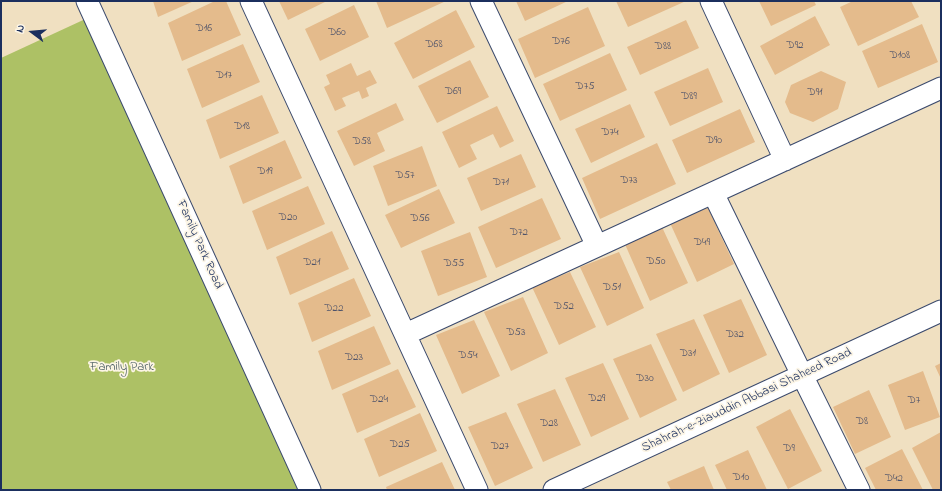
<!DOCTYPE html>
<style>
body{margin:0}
#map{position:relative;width:942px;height:491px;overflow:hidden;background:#f0e0c1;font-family:"Indie Flower",sans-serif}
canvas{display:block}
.frame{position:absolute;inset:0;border:2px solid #1b2f5e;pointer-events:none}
.north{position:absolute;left:12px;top:12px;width:40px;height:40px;-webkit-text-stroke:3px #fcf5e5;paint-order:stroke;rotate:286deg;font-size:11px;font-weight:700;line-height:16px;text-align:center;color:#1b2f5e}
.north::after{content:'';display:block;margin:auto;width:14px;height:18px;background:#1b2f5e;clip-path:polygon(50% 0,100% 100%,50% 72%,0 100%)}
</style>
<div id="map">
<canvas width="942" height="491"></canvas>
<div class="frame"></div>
<div class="north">N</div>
</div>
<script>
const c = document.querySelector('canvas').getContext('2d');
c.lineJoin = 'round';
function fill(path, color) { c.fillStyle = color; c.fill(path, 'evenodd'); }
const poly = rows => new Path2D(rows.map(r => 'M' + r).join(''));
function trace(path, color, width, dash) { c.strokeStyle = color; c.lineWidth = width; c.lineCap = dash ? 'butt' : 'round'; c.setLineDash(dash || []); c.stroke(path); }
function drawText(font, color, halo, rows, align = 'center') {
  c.font = font + ' "Indie Flower",sans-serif'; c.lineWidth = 3.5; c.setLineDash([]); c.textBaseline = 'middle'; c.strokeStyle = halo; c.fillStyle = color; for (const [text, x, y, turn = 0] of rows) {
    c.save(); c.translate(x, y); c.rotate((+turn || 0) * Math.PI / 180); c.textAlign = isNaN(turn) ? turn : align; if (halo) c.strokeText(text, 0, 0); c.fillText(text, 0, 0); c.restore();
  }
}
const green = poly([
 [94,15,310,490,1,490,1,58]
]);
const building = poly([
 [153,1,194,1,158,17],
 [215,1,226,1,241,35,182,61,168,23],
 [279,1,327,1,288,20],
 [376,1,446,1,387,28],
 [516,1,568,1,525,21],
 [616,1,686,1,628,27],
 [759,1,814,1,816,5,771,26],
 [853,1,911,1,919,17,858,46,840,7],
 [354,5,369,37,320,61,305,29],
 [588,7,605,46,535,78,518,39],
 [456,10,475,47,413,79,394,43],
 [815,16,830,45,775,75,760,46],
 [686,20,699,48,640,75,627,47],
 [922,24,938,62,878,88,862,51],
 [243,44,260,82,202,108,187,69],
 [610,53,627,90,560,121,543,84],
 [470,60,489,97,437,123,418,86],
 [351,63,357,76,370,70,377,83,366,88,369,96,362,99,359,91,342,98,346,106,335,111,324,87,330,84,326,75],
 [708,68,723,102,670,126,654,92],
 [821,71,846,82,838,109,813,122,790,113,785,102,791,85],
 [262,95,279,133,220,159,206,120],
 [396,103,404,120,377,133,385,151,354,166,337,131],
 [630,104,645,137,591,163,575,129],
 [497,106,514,141,500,148,493,134,470,145,477,159,459,168,442,132],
 [740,109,755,142,687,173,672,140],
 [285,140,302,178,243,204,229,166],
 [657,143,676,184,600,219,582,178],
 [422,146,437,186,388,206,373,166],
 [521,154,536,187,481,211,467,178],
 [308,186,325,224,267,250,252,211],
 [439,189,455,223,401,248,385,215],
 [542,198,561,239,496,268,478,227],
 [708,208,734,264,697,282,670,223],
 [662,227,688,283,650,301,624,242],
 [332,231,349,269,290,295,276,257],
 [470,232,487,277,438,296,421,251],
 [619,252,644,308,607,326,580,267],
 [570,272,596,327,559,345,532,287],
 [354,278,371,316,312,342,298,303],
 [523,297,548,353,511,371,484,312],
 [741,299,767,355,729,373,703,315],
 [694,319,720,374,683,392,656,334],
 [474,320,500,376,462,394,436,335],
 [374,326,391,364,332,390,318,351],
 [651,344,677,400,640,418,613,359],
 [603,363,629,419,591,437,565,378],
 [941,363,941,379,935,366],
 [398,369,416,407,357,433,342,394],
 [923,371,940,417,905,430,888,385],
 [555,389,581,445,543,462,517,404],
 [869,390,891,437,855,454,833,407],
 [790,409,822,471,788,489,756,427],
 [506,412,533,468,495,486,468,427],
 [420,413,437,451,379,477,364,439],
 [941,432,941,490,933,490,912,448],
 [902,449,923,490,876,490,865,468],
 [748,450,767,490,727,490,715,465],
 [442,462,455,490,387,490,386,487],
 [704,466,714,490,671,490,667,482]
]);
const minor = poly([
 [87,1,310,490],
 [251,1,477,490],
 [481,1,597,246],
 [711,1,785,160],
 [713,193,802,375,859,490],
 [406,334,941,88],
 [554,490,941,311]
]);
const numberNames = [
 ["D16",204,29],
 ["D60",337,33],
 ["D76",561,42],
 ["D68",434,45],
 ["D92",795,46],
 ["D88",663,47],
 ["D108",900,56],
 ["D17",224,76],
 ["D75",585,87],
 ["D69",453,92],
 ["D91",815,93],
 ["D89",689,97],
 ["D18",242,127],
 ["D74",610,133],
 ["D90",714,141],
 ["D58",362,142],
 ["D19",265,172],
 ["D57",405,176],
 ["D73",629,181],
 ["D71",501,183],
 ["D20",288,218],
 ["D56",420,219],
 ["D72",519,233],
 ["D49",702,243],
 ["D50",656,262],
 ["D21",312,263],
 ["D55",454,264],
 ["D51",612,288],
 ["D52",564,307],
 ["D22",334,309],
 ["D53",516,333],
 ["D32",735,335],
 ["D31",688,354],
 ["D54",468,356],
 ["D23",354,358],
 ["D30",645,379],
 ["D29",597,399],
 ["D24",379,400],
 ["D7",914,401],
 ["D8",862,422],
 ["D28",549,424],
 ["D25",400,445],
 ["D27",500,447],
 ["D9",789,449],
 ["D10",741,478],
 ["D42",894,479]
];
const streetNames = [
 ["Family Park Road",199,245,66],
 ["Shahrah-e-Ziauddin Abbasi Shaheed Road",747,401,-25]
];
const parkNames = [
 ["Family Park",122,368]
];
fill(green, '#adc165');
fill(building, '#e4bb8c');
trace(minor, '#3b4a6d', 23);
trace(minor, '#fff', 21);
drawText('11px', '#4d526a', null, numberNames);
drawText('13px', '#1b2f5e', '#fcf5e5', streetNames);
drawText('13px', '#475b60', '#fcf5e5', parkNames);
</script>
